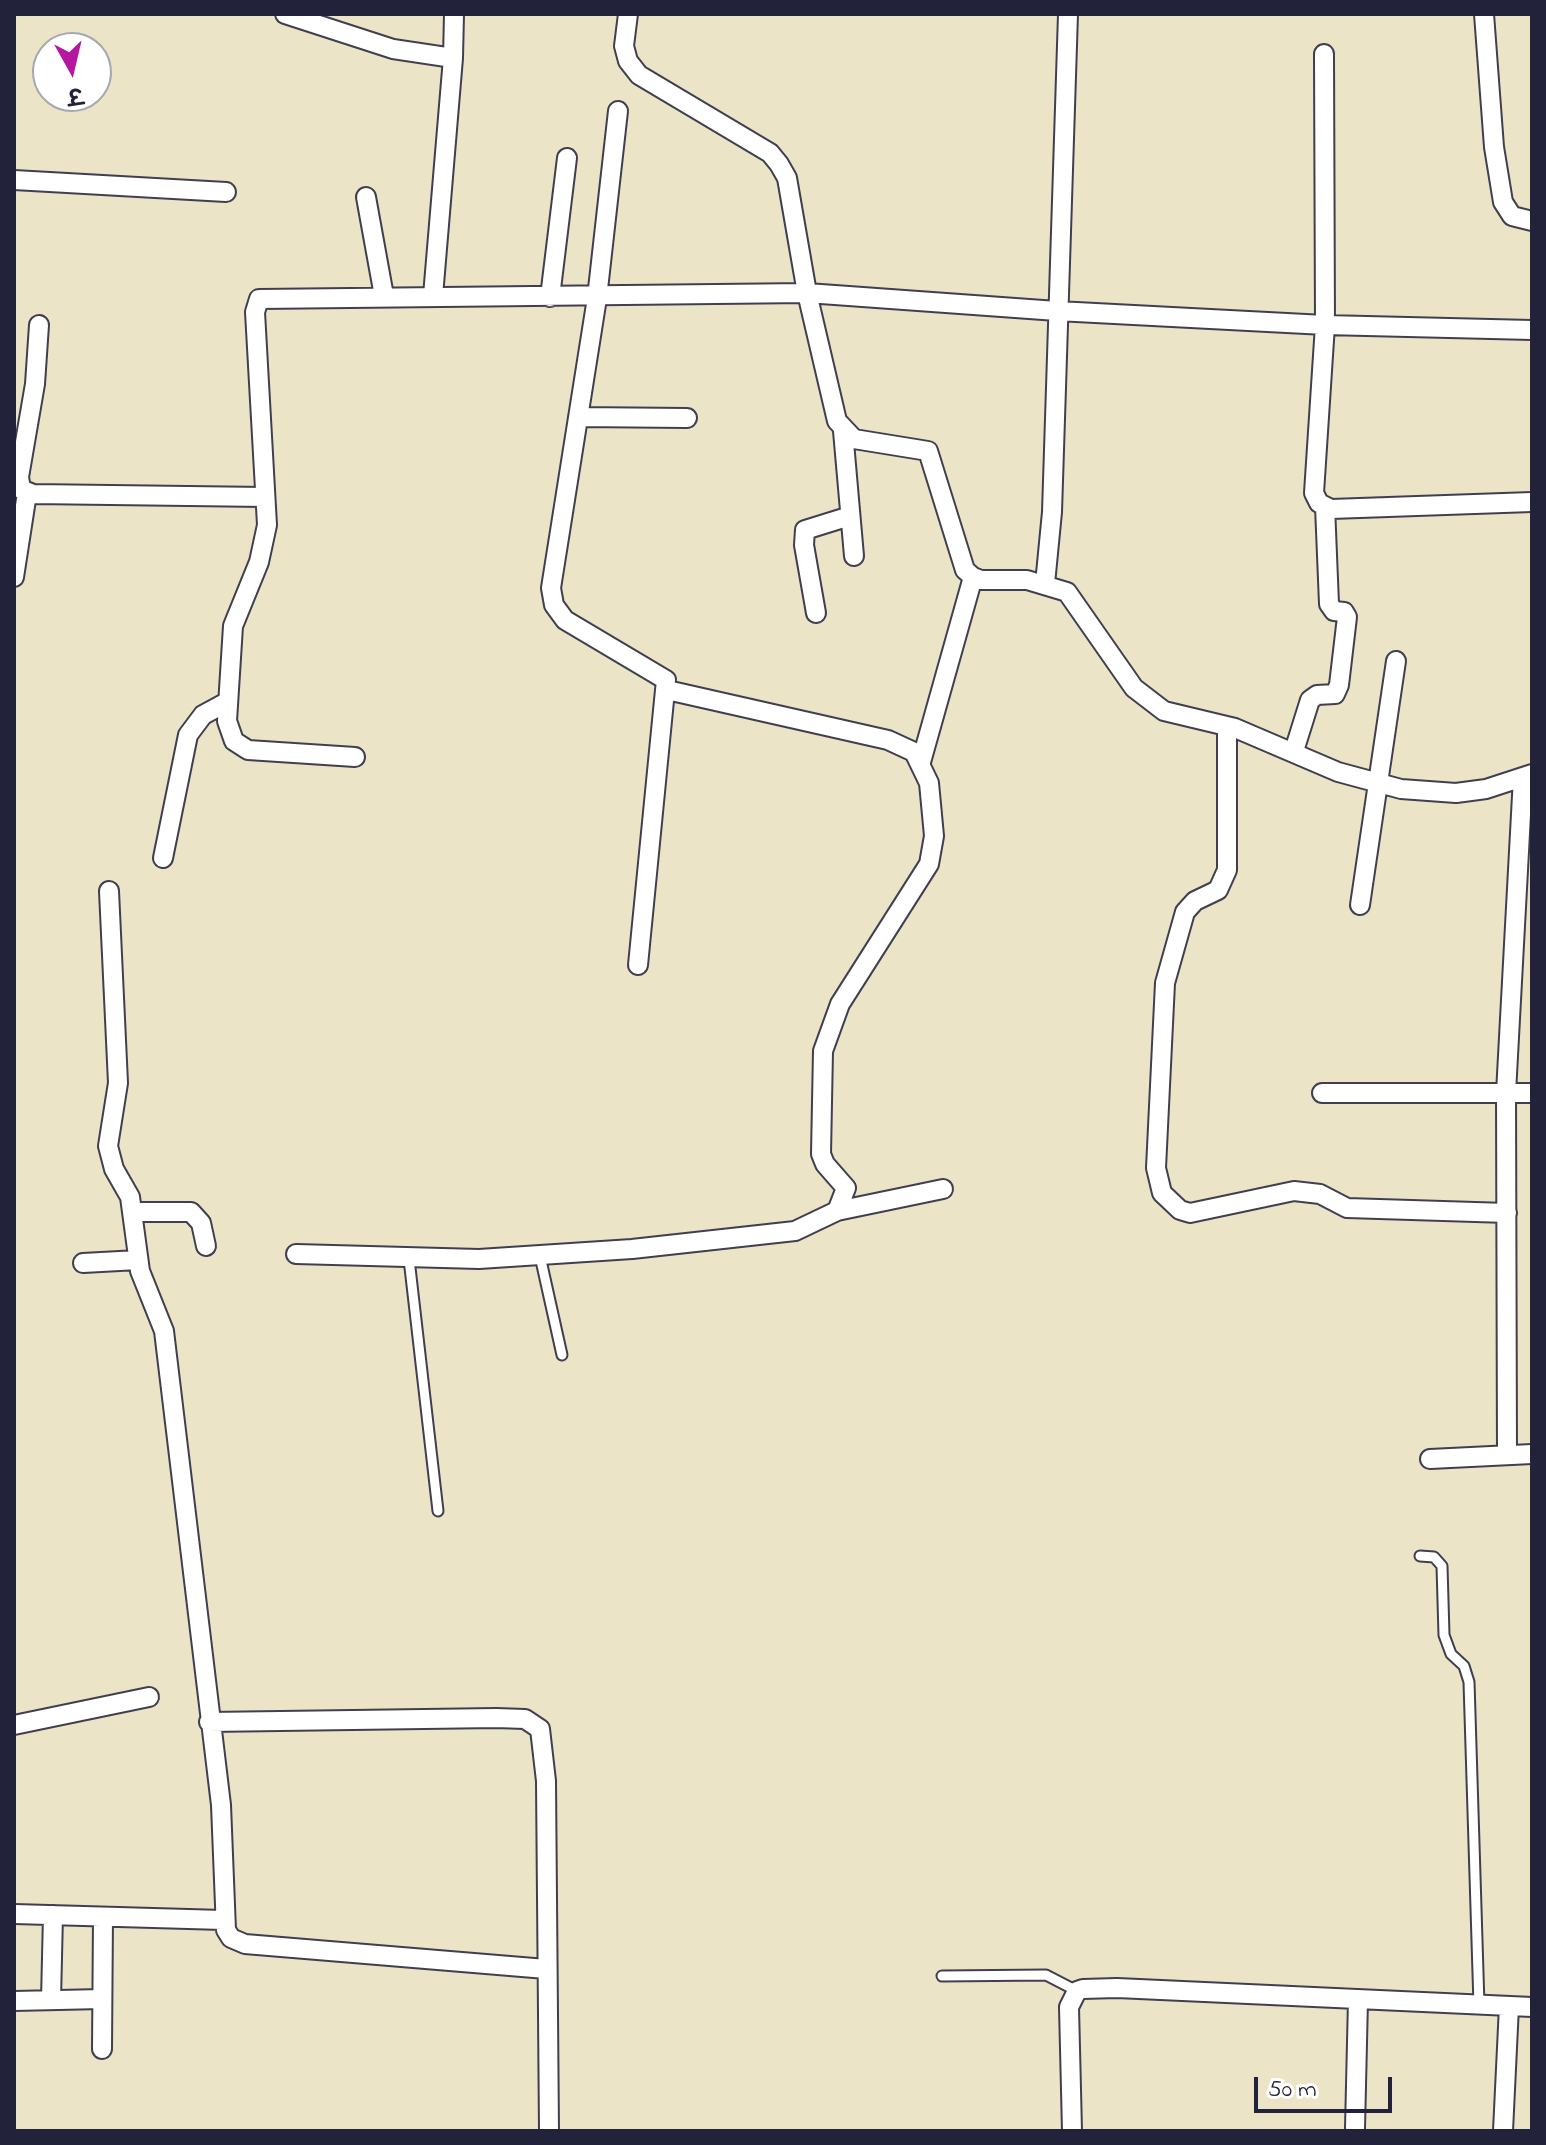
<!DOCTYPE html>
<meta charset="utf-8">
<style>
body{margin:0}
#map{position:relative;width:1546px;height:2145px;overflow:hidden;background:#ece4c6;font-family:"Indie Flower","Playpen Sans Deva",sans-serif}
canvas{display:block}
.frame{position:absolute;inset:0;border:16px solid #22223b;pointer-events:none}
.north{position:absolute;left:32px;top:32px;width:80px;height:80px;box-sizing:border-box;background:#fff;border:2px solid #a7a7b1;border-radius:50%;rotate:172deg;font-size:22px;font-weight:700;line-height:32px;text-align:center;color:#22223b}
.north::after{content:'';display:block;margin:auto;width:28px;height:36px;background:#b5179e;clip-path:polygon(50% 0,100% 100%,50% 72%,0 100%)}
.scale{position:absolute;left:1254px;top:2077px;width:138px;height:36px;box-sizing:border-box;border:4px solid #22223b;border-top:0;padding-left:10px;font-size:24px;line-height:28px;white-space:nowrap;color:#22223b;-webkit-text-stroke:6px #fff;paint-order:stroke}
</style>
<div id="map">
<canvas width="1546" height="2145"></canvas>
<div class="frame"></div>
<div class="north">उ</div>
<div class="scale">50 m</div>
</div>
<script>
const c = document.querySelector('canvas').getContext('2d');
c.lineJoin = 'round';
const poly = rows => new Path2D(rows.map(r => 'M' + r).join(''));
function trace(path, color, width, dash) { c.strokeStyle = color; c.lineWidth = width; c.lineCap = dash ? 'butt' : 'round'; c.setLineDash(dash || []); c.stroke(path); }
const lane = poly([
 [540,1256,562,1355],
 [409,1259,438,1511],
 [1420,1556,1434,1557,1442,1566,1444,1635,1451,1654,1464,1666,1469,1682,1479,2005],
 [942,1976,1046,1975,1077,1991]
]);
const street = poly([
 [285,14,393,49,453,58],
 [628,14,624,46,628,61,639,75,770,153,779,164,787,178,807,293,837,421,854,439,928,451,965,570,973,577,981,580,1027,580,1067,592,1134,688,1164,711,1235,728,1338,772,1401,789,1456,793,1486,789,1532,774],
 [1484,14,1494,147,1503,202,1512,216,1532,221],
 [1324,54,1325,325,1314,493,1319,503,1331,509,1532,502],
 [618,111,597,298,551,588,554,605,565,620,666,680,638,965],
 [14,180,226,192],
 [366,197,384,296],
 [433,296,453,58,454,14],
 [550,297,567,158],
 [39,325,35,384,19,477,21,489,33,494,265,497],
 [578,417,687,418],
 [843,431,854,556],
 [14,577,27,493],
 [1045,584,1052,512,1068,14],
 [816,613,804,545,805,530,850,516],
 [667,690,888,740,914,752,929,783,934,836,929,864,840,1004,823,1051,821,1154,825,1164,846,1188,837,1211],
 [1227,727,1227,870,1218,890,1195,901,1185,912,1165,983,1156,1168,1162,1193,1180,1210,1190,1213,1294,1191,1320,1194,1347,1208,1507,1213],
 [1294,751,1310,700,1317,695,1335,694,1339,685,1347,617,1344,612,1334,611,1329,604,1325,506],
 [355,757,248,750,234,741,227,721,233,626,259,562,267,525,255,312,259,299,807,293,1057,311,1325,325,1532,330],
 [921,762,973,577],
 [163,858,188,735,203,715,227,702],
 [109,891,118,1083,108,1146,114,1169,130,1197,140,1271,164,1331,221,1805,226,1930,231,1938,245,1944,546,1969],
 [1360,905,1396,661],
 [1322,1093,1532,1093],
 [133,1212,191,1212,201,1223,206,1246],
 [296,1254,479,1259,632,1249,795,1231,837,1211,943,1189],
 [83,1263,138,1260],
 [1507,1455,1506,1093,1523,777],
 [1430,1459,1532,1454],
 [209,1722,496,1718,525,1719,540,1729,546,1781,549,2131],
 [14,1725,149,1697],
 [14,1914,223,1920],
 [51,2000,53,1915],
 [14,2001,102,1999],
 [102,2049,103,1917],
 [1355,2128,1358,2000],
 [1072,2131,1069,2007,1077,1991,1083,1989,1117,1988,1532,2007],
 [1503,2131,1509,2006]
]);
trace(lane, '#403f50', 13);
trace(street, '#403f50', 22);
trace(lane, '#fff', 9);
trace(street, '#fff', 18);
</script>
